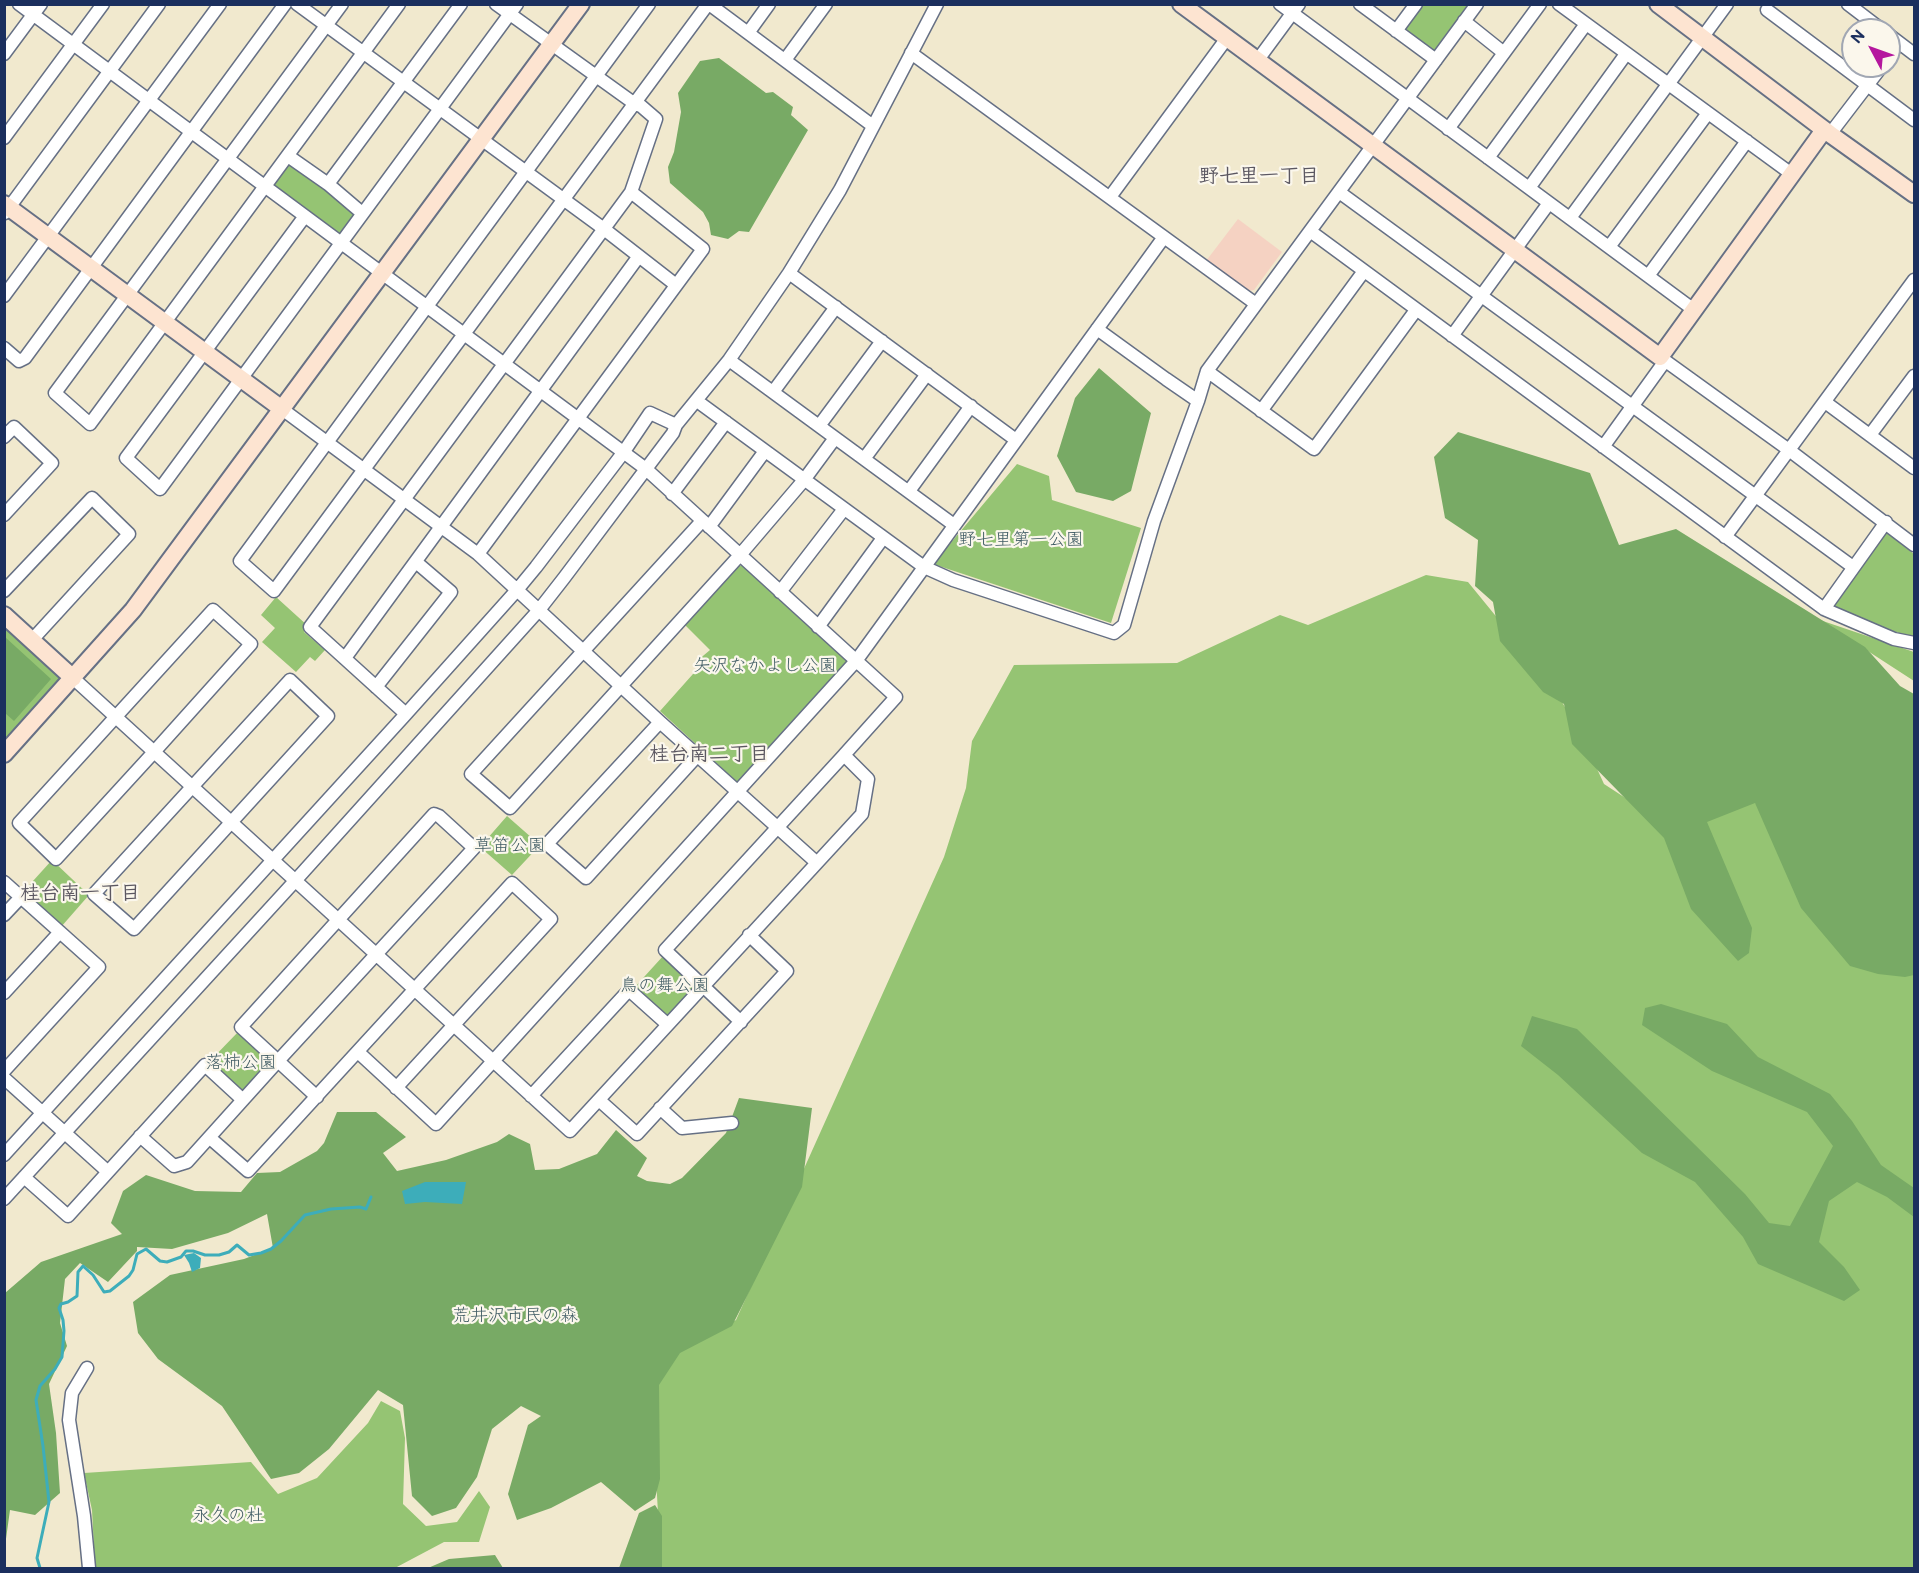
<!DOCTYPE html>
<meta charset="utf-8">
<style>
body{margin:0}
#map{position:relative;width:1919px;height:1573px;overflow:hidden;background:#f1e9ce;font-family:"Balsamiq Sans",sans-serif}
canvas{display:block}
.frame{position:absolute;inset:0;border:6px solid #1b2f5e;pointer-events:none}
.north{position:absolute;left:1841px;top:18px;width:60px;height:60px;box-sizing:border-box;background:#fbf7ec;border:2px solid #a1a7b3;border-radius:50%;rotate:311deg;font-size:16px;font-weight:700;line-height:24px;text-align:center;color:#1b2f5e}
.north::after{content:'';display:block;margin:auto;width:21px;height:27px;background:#b5179e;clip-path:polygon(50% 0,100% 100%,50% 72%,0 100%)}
</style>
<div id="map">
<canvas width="1919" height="1573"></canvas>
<div class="frame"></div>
<div class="north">N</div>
</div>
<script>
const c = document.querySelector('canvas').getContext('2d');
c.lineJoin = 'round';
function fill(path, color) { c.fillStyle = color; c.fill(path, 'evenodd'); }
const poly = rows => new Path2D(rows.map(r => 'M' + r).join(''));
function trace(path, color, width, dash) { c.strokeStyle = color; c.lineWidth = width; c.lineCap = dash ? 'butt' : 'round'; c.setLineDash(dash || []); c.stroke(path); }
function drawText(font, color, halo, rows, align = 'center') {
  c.font = font + ' "Balsamiq Sans","Klee One",sans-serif'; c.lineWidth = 4.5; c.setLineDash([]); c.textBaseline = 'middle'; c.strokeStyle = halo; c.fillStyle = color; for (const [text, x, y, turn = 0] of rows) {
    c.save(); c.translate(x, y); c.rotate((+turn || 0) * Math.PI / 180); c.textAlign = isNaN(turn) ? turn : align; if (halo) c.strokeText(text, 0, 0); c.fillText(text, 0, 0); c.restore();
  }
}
const built = poly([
 [1238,219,1282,252,1254,290,1248,291,1206,261]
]);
const green = poly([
 [1419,5,1472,5,1434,56,1399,31],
 [289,160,356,214,342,233,338,234,270,186],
 [1017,464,1049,476,1052,500,1141,528,1111,623,933,564],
 [1885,531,1914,554,1914,638,1827,609],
 [739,566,743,566,847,661,737,782,660,711,701,665,697,661,710,650,685,625],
 [1426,575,1468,582,1552,685,1582,736,1604,784,1684,836,1719,802,1750,798,1914,951,1914,1568,661,1568,656,1477,656,1385,677,1351,736,1320,944,857,966,788,972,741,1014,665,1177,663,1280,615,1308,625],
 [276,597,308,626,304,632,325,650,315,661,310,657,296,672,262,642,275,628,261,615],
 [1820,620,1914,652,1914,681],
 [5,627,62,679,5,743],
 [507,816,540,845,512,875,480,847],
 [52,860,89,895,61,927,23,892],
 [664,955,697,986,668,1017,634,988],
 [238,1032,271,1062,245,1093,240,1091,209,1062],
 [381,1401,400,1411,405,1438,403,1504,426,1526,457,1522,479,1491,490,1507,479,1542,444,1542,395,1568,95,1568,92,1510,84,1473,251,1462,278,1494,317,1478,368,1423]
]);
const forest = poly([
 [719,58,766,93,773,92,793,107,791,115,808,130,749,232,739,231,728,239,711,235,709,223,703,212,670,183,668,167,674,152,681,112,678,93,700,61],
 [1099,368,1151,413,1131,491,1113,501,1076,492,1057,456,1075,398],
 [1458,432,1590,473,1619,545,1676,529,1865,647,1900,686,1914,694,1914,975,1905,977,1878,974,1850,966,1801,908,1755,803,1707,822,1752,928,1749,953,1738,961,1691,909,1664,838,1572,744,1564,704,1543,692,1500,641,1493,602,1475,586,1478,540,1445,518,1434,457],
 [5,637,51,679,14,721,5,713],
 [1661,1004,1727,1024,1758,1057,1830,1094,1852,1121,1881,1165,1914,1188,1914,1217,1887,1197,1857,1182,1829,1201,1819,1242,1844,1267,1860,1290,1844,1301,1758,1264,1743,1237,1695,1182,1642,1153,1558,1075,1521,1046,1532,1016,1577,1029,1745,1194,1769,1223,1790,1226,1833,1146,1807,1112,1712,1071,1642,1025,1645,1008],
 [739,1098,812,1108,802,1187,732,1326,680,1353,659,1385,660,1479,655,1498,635,1511,601,1482,551,1508,517,1520,508,1494,528,1425,541,1416,521,1406,492,1429,477,1477,456,1508,432,1516,412,1496,403,1405,378,1390,329,1449,299,1473,271,1479,222,1406,158,1359,138,1333,133,1302,170,1275,244,1259,273,1248,267,1214,228,1233,172,1249,137,1247,137,1251,108,1282,80,1263,65,1279,60,1323,67,1346,49,1384,56,1433,60,1493,35,1515,10,1510,5,1546,5,1293,41,1262,122,1234,111,1223,123,1191,146,1175,195,1191,241,1192,257,1173,280,1172,317,1151,324,1143,337,1112,376,1112,406,1137,383,1153,397,1171,446,1160,497,1142,509,1134,530,1144,535,1170,559,1169,597,1154,616,1130,647,1158,637,1176,647,1181,670,1184,682,1178,726,1133],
 [655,1505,662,1516,662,1568,619,1568,639,1513],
 [495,1555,503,1568,428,1568,449,1559]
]);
const water = poly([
 [425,1182,466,1182,462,1204,425,1202,405,1204,402,1191],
 [194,1253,201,1258,200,1268,192,1272,189,1263,184,1255]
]);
const stream = poly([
 [40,1568,37,1558,49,1502,43,1446,36,1400,40,1386,55,1369,62,1357,64,1331,63,1320,59,1308,61,1304,68,1302,77,1296,78,1272,83,1266,93,1275,104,1292,110,1291,129,1276,133,1270,137,1254,146,1249,160,1261,167,1262,181,1257,186,1251,193,1251,205,1255,219,1255,229,1252,237,1245,249,1255,261,1253,271,1249,281,1241,305,1215,331,1209,360,1207,366,1209,371,1197]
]);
const street = poly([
 [19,4,646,469,896,697,844,755,868,779,862,814,570,1131,73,678],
 [297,4,604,229,676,285],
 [342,4,55,393,90,424,399,4],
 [649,4,240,561,274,591,708,4],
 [709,4,873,126],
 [1280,4,1694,310],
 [1360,4,1436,60],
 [1559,4,1793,175],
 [1848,4,1882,30],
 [1767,10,1914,120],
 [1464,21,1504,53],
 [1396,31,1416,4],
 [748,33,769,4],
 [1889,35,1914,54],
 [911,53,1256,304],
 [4,54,41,4],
 [1889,56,1899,43],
 [785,60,826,4],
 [1257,61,1299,4],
 [1448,129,1540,4],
 [1830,134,1882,66],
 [4,138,103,4],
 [288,156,328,184,461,4],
 [1488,158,1586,24],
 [328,184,362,213],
 [1529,188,1626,54],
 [1339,192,1853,567],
 [1110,197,1227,38],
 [5,213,159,4],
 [305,216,126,458,160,489,517,4],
 [1570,218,1727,4],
 [1310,231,1824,609,1894,639,1914,643],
 [1609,247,1708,113],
 [789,273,1016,440],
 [1648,276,1747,141],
 [4,296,220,4],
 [1097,329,1166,379,1198,401],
 [1452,336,1549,203],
 [4,348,19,361,25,358,285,4],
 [1660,357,1789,450,1914,545],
 [729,360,954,525],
 [1207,371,1314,449,1416,310],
 [773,392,836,307],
 [697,401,924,567,953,580,1114,633,1124,625,1154,521,1198,401,1207,371,1477,4],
 [1825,402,1914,468],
 [282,409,478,554,660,722,816,862],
 [1261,411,1364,271],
 [819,426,882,341],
 [1870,435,1914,376],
 [4,437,14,427,52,463,4,515],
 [1603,447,1665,361],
 [864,459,927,374],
 [909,491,971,406],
 [672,494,726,422],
 [702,521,471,774,510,808,740,555,804,480,835,438],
 [709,527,765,451],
 [1725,537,1914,280],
 [478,554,703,249,631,192,656,119,641,106,635,104,496,4],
 [4,591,92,498,129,534,32,640],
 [780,592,844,509],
 [1824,609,1886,522],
 [213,610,251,644,154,752,56,859,19,823,213,610],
 [818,627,883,538],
 [345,658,639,256],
 [290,680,328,716,134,929,94,894,290,680],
 [376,687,451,592,416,562],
 [406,714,310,627,631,192],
 [660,722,547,844,586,878,697,756],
 [4,882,99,967,4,1071],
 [4,915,21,897],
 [4,993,60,932],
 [741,1022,665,950,844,755],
 [358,1052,436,1124,856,661,1164,237],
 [4,1078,107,1171],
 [531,1096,629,990,667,1024],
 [599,1100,637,1134,787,971,749,935],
 [660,1108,682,1128,732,1123],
 [140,1136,174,1166,187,1162,278,1061,474,848,439,816,434,814,241,1027,278,1061,317,1097],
 [210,1138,248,1171,512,883,551,919,396,1088],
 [4,1155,406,714,517,590,536,567,623,453,650,413,676,425],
 [24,1177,68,1216,205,1065,243,1100],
 [4,1199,295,881,539,610,564,578,673,433,676,425,729,360,789,273,840,190,937,4],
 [87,1368,72,1393,69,1420,84,1516,89,1568]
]);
const secondary = poly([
 [1181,4,1660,357,1824,130],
 [1658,4,1830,134,1914,194],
 [4,204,282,409],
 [4,615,73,678],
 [4,754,133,610,581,4]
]);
const parkNames = [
 ["野七里第一公園",1021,540],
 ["矢沢なかよし公園",765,666],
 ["草笛公園",510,846],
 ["鳥の舞公園",665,986],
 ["落柿公園",241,1063],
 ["荒井沢市民の森",515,1316],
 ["永久の杜",228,1516]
];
const neighbourhoodNames = [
 ["野七里一丁目",1259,177],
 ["桂台南二丁目",709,755],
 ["桂台南一丁目",80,894]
];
fill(built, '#f5d2c2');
fill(green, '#95c473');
fill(forest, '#78aa65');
fill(water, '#3dadba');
trace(stream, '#3dadba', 3);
trace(street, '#667085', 15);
trace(secondary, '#667085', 20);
trace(street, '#fff', 12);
trace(secondary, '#fde4d1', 16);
drawText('18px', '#405c64', '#fbf7ec', parkNames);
drawText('bold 20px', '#5b5761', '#fbf7ec', neighbourhoodNames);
</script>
